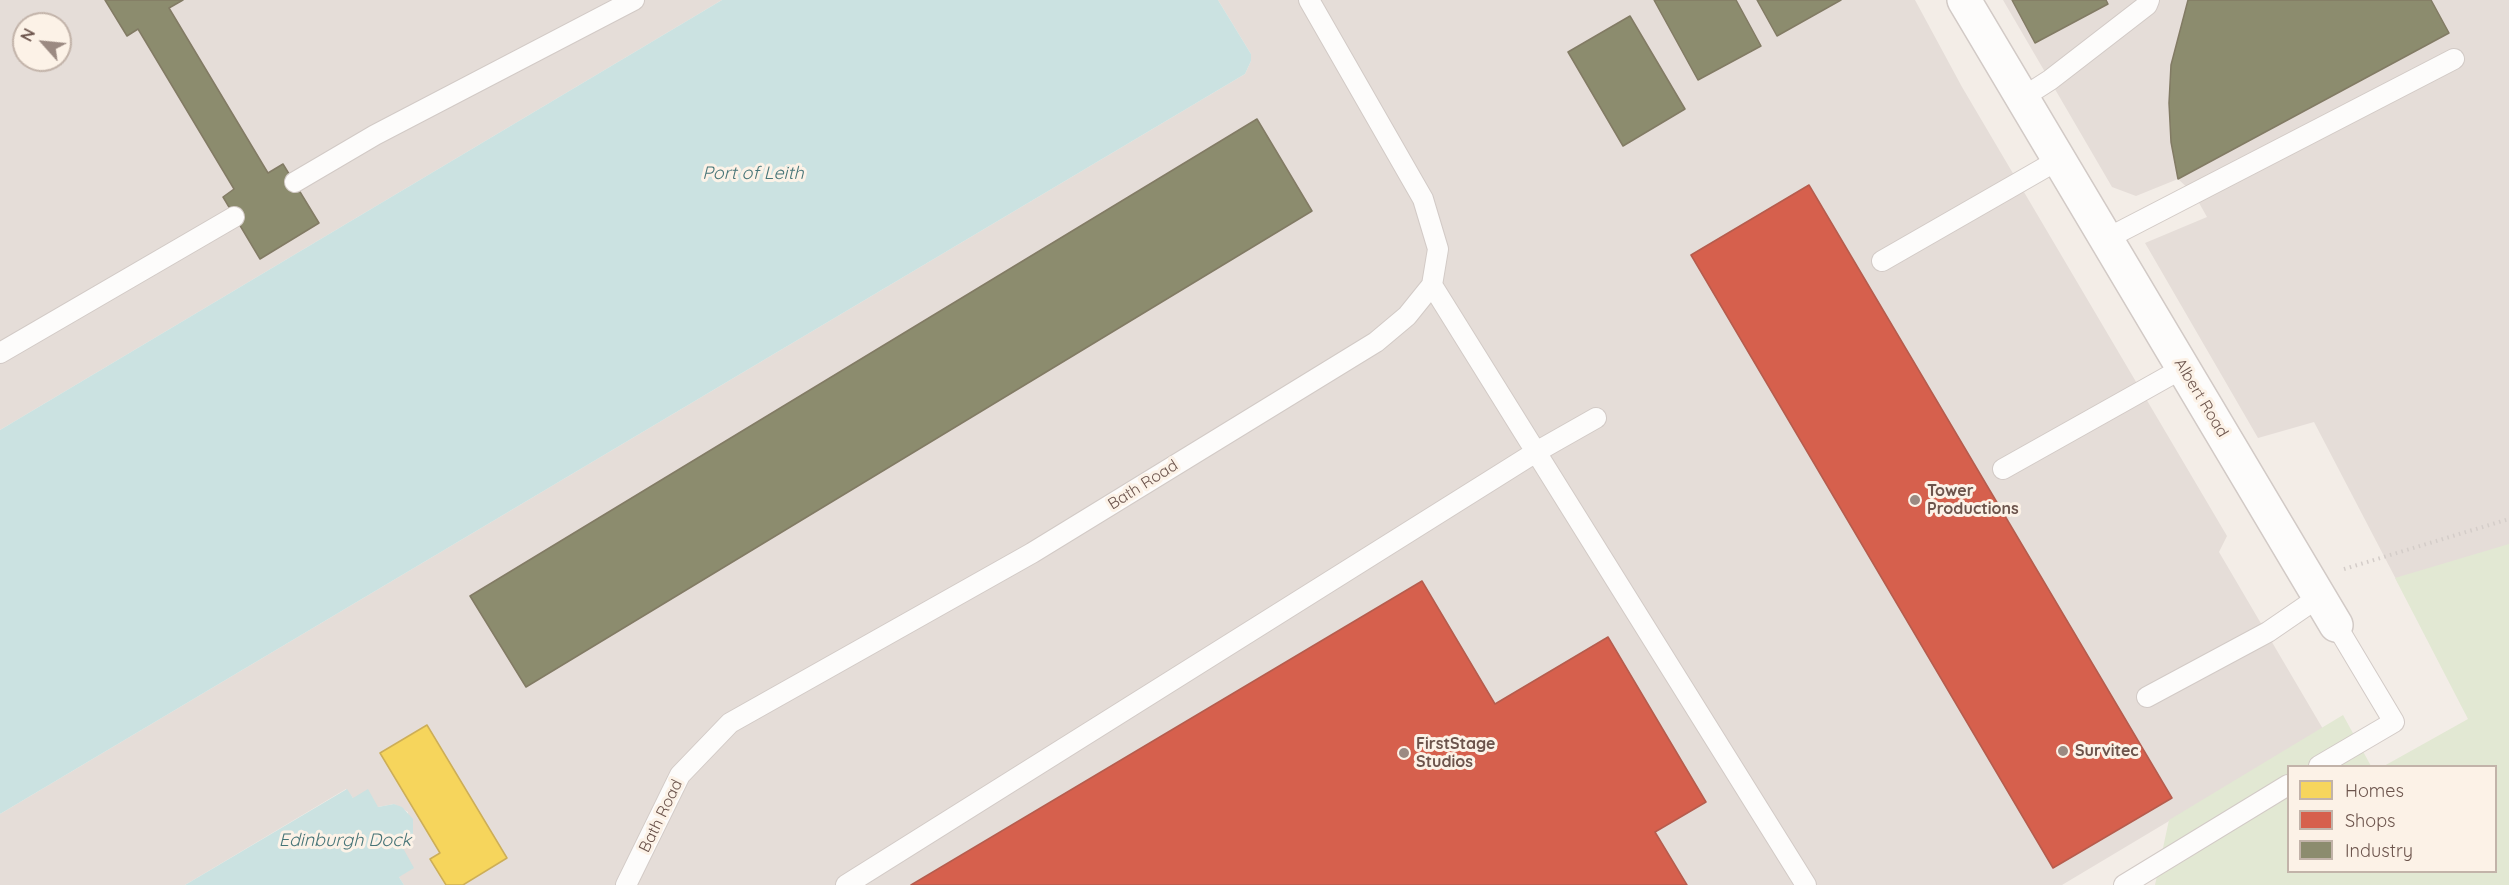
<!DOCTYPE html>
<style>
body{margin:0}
#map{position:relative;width:2509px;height:885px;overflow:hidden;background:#f3ede7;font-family:Quicksand,sans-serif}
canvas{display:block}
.legend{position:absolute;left:2287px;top:765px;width:210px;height:108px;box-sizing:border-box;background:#fcf2e7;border:2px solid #c2b3a9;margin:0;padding:8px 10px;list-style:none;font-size:18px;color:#6c544c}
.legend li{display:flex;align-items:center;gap:12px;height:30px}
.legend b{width:30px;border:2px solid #c2b3a9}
.north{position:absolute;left:12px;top:12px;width:60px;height:60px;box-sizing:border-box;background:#fcf2e7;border:2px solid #c2b3a9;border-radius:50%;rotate:297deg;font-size:16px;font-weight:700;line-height:24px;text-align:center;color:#6c544c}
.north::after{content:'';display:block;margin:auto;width:21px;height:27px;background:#9b8a82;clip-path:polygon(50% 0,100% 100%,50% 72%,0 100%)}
</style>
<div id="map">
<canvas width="2509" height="885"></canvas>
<ul class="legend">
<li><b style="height:16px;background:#f6d55c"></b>Homes</li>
<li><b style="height:16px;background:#d6604d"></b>Shops</li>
<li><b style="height:16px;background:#8c8c6e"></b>Industry</li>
</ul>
<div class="north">N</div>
</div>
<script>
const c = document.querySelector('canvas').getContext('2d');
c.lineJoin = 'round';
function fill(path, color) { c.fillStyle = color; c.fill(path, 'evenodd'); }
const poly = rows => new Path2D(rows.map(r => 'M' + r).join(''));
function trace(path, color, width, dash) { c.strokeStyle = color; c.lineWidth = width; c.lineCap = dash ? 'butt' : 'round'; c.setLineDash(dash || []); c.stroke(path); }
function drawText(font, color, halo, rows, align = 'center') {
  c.font = font + ' Quicksand,sans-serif'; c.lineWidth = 6; c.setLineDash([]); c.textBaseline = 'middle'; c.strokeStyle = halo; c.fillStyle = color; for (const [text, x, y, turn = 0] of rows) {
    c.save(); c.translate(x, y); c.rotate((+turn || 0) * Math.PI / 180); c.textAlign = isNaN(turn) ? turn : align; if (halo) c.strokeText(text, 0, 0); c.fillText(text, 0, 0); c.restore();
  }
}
const industrial = poly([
 [0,0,722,0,0,430],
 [24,24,60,24,60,60,24,60],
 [1218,0,1915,0,1962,87,2227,536,2219,552,2323,729,2062,885,404,885,399,877,403,848,409,843,408,812,394,804,378,807,353,798,346,789,185,885,0,885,0,814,1245,74,1251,61,1251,54],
 [2003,0,2509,0,2509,722,2469,719,2314,422,2258,438,2145,243,2207,217,2194,194,2178,179,2136,196,2112,187]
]);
const green = poly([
 [2509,544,2509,885,2155,885,2169,820,2343,715,2371,766,2288,766,2288,872,2496,872,2496,766,2384,766,2468,719,2395,578]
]);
const water = poly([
 [722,0,1218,0,1251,54,1251,61,1245,74,0,814,0,430],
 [347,789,353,798,368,789,378,807,394,804,402,807,413,819,413,836,403,848,414,868,399,877,404,885,185,885]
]);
const homes = poly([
 [427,725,507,858,463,885,446,885,430,859,440,853,380,753,427,725]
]);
const shops = poly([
 [1809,185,2172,798,2053,868,1691,255,1809,185],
 [1422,581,1495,704,1608,637,1706,802,1655,832,1687,885,911,885,1422,581]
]);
const industry = poly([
 [105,0,183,0,169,8,268,173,283,164,319,223,260,259,223,197,234,189,138,29,127,36,105,0],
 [1654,0,1736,0,1761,46,1698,80,1654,0],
 [1757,0,1841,0,1777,36,1757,0],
 [2012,0,2106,0,2108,4,2035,43,2012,0],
 [2188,0,2431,0,2449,33,2178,179,2171,142,2169,103,2171,65,2188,0],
 [1630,16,1685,109,1623,146,1568,52,1630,16],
 [1257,119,1312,211,526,687,470,596,1257,119]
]);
const path = poly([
 [2344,569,2509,519]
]);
const lane = poly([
 [2022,98,2050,80,2147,5,2149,0],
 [295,182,375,135,634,0],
 [2106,239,2454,59],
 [1882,261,2058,160],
 [1432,285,1536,452,1596,418],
 [0,353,234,217],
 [2003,469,2183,368],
 [2147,697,2268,632,2319,597],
 [2319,766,2394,722,2336,625],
 [626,885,680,775,730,723,1032,553,1376,342,1407,316,1432,285,1438,249,1423,199,1309,0],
 [846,885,1536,452,1806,885],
 [2124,885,2288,785]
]);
const street = poly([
 [1964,0,2336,625]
]);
const markers = [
 [1915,500,6,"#9b8a82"],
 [2063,751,6,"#9b8a82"],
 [1404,753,6,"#9b8a82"]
];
const streetNames = [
 ["Albert Road",2201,398,59],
 ["Bath Road",1143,485,-32],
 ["Bath Road",661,816,-64]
];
const poiNames = [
 ["Tower",1927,491],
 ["Productions",1927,509],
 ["FirstStage",1416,744],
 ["Studios",1416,762],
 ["Survitec",2075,751]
];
const waterNames = [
 ["Port of Leith",753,174],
 ["Edinburgh Dock",345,841]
];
fill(industrial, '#e5ddd8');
fill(green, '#e2e8d3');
fill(water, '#cbe2e1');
fill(homes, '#f6d55c');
trace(homes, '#cdae57', 1.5);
fill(shops, '#d6604d');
trace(shops, '#b65c4d', 1.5);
fill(industry, '#8c8c6e');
trace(industry, '#827b64', 1.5);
trace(lane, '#d2cac6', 22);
trace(street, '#d2cac6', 36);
trace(path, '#d4cdc9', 4, [1.5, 4.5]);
trace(lane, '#fdfcfb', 20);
trace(street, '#fdfcfb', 33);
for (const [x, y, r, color] of markers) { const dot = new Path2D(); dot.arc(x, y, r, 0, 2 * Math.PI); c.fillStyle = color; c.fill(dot); trace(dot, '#fcf2e7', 2); }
drawText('16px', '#6c544c', '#fcf2e7', streetNames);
drawText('bold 16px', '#6c544c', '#fcf2e7', poiNames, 'left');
drawText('italic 18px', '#467477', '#fcf2e7', waterNames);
</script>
